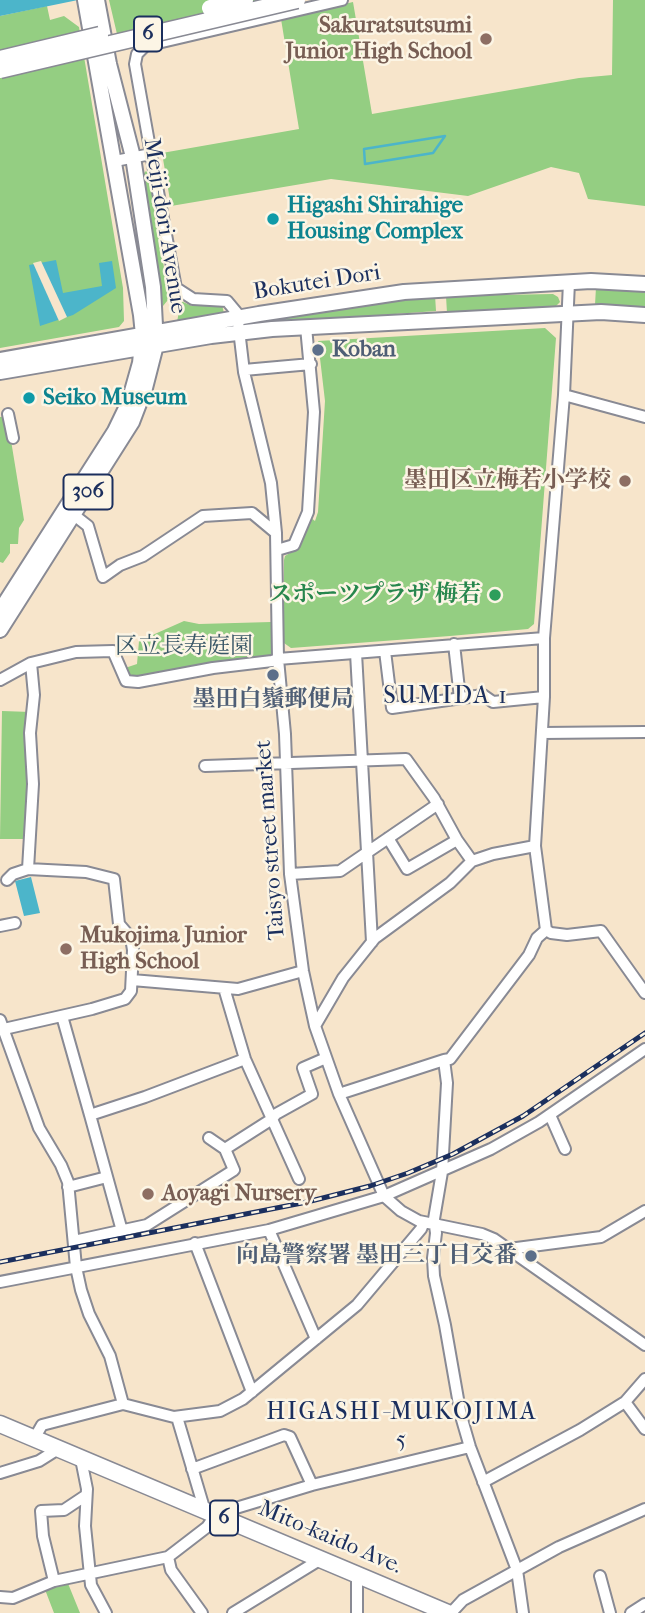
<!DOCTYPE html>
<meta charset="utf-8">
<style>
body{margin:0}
canvas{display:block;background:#f7e5cb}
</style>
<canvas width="645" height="1613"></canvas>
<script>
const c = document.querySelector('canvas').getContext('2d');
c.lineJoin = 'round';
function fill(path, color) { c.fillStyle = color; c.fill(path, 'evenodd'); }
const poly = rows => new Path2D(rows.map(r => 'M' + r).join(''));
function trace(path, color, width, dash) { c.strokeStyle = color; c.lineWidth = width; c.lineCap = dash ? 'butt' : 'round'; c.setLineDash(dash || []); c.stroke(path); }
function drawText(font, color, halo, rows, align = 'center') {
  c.font = font + ' "IM FELL French Canon","Noto Serif JP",serif'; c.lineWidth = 5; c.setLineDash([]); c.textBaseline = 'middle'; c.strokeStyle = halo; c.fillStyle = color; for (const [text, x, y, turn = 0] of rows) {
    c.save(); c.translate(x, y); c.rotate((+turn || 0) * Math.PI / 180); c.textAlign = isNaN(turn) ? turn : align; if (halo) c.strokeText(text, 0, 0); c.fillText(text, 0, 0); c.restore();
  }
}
const green = poly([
 [109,0,268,0,117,34],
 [613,0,645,0,645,206,588,199,579,173,551,167,468,196,331,179,171,206,162,153,299,129,281,19,353,2,372,114,579,78,612,75],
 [47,6,50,20,64,16,79,27,123,288,124,321,119,327,0,348,0,16],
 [146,171,149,175,167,286,172,295,163,306,143,174],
 [596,287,645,291,645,308,595,305],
 [553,294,558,297,560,302,555,307,447,313,446,296],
 [435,295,436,311,272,323,271,319,394,298],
 [181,301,192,306,222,305,224,313,177,322],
 [545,328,556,338,534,624,528,629,450,636,291,648,284,643,284,560,285,556,298,548,311,518,315,521,318,512,325,401,318,341],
 [7,416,24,520,19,528,18,544,10,544,10,553,3,563,0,562,0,417],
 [184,621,199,624,271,622,273,656,134,679,128,676,125,668,137,664,139,641],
 [2,711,31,712,27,839,0,839],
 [67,1581,80,1613,54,1613,44,1587]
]);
const water = poly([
 [0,0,78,0,0,16],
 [56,260,63,293,102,286,99,263,112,261,116,288,73,315,40,326,29,265],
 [31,877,40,913,24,916,15,881]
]);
const pier = poly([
 [41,261,67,317,59,321,33,263]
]);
const stream = poly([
 [445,136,433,153,365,164,364,149,445,136]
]);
const minor = poly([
 [151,154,176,288,193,299,227,301,237,313,244,372,271,483,276,533,278,659,285,734,290,874,303,971,315,1026,339,1094,384,1196,401,1211,419,1221,482,1234,494,1239,645,1345],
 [115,161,151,154,135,64,137,54,145,46,342,0],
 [244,370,311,364],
 [564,395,645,417],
 [8,414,13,438],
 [74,515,88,526,103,577,120,565,143,556,203,516,252,513,276,533],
 [277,550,294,545,308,512,314,412,306,327],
 [454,644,460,698],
 [385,651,392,708,483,695,493,702,544,697],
 [356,653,372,942],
 [0,680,31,663,76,652,113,651,126,681,138,682,213,668,272,661,278,659,544,638],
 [542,733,645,732],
 [205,766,406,759,434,798,457,840,472,861],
 [388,838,407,869,457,840],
 [535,846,544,697,544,638,564,395,569,282],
 [28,869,33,784,30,733,34,695,31,663],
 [290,874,340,871,438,804],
 [0,926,15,923],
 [546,930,551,933,567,935,601,931,645,993],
 [132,980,238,989,303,971],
 [62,1016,90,1115,145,1097,245,1059],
 [0,1020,39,1128,61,1165,68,1182,76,1267,81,1290,89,1314,110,1356,123,1404,174,1417,220,1411,243,1399,357,1305,421,1229,424,1222],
 [315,1026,343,978,375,938,450,883,472,861,493,854,535,846,546,930,537,938,529,955,450,1059,444,1060,447,1083,442,1172,434,1219,436,1233,433,1258,434,1276,445,1325,461,1416,470,1447,517,1570,523,1613],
 [4,1029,92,1009,125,999,131,991,133,950,131,938,119,924,114,879,86,872,28,869,13,874,7,880],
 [339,1094,444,1060],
 [90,1115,122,1231],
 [550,1115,565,1149],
 [209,1138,225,1149],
 [299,1179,272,1119,276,1114,312,1094,303,1068,326,1058],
 [68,1187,107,1177],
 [269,1230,316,1339],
 [74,1241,147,1225,234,1170,225,1149,272,1119,245,1059,224,988],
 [195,1243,252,1392],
 [509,1249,601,1237,645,1211],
 [0,1282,269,1230,384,1196,491,1149,539,1122,645,1049],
 [625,1402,645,1429],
 [177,1417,204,1508],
 [34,1439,42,1425,123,1404],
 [81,1459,87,1489,85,1526,91,1585,106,1613],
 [192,1469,284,1435,290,1437,312,1485],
 [0,1473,39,1461,58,1449],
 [483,1482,580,1430,625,1402,645,1379],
 [168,1557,171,1570,202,1613],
 [357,1573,357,1613],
 [600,1576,610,1613],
 [54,1581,43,1536,41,1511,64,1510,85,1496],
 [0,1597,13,1598,54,1581,168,1557,207,1527,216,1514,312,1485,470,1447],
 [233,1613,321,1559],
 [451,1613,463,1600,559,1547,645,1509],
 [631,1613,645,1604]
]);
const major = poly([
 [0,360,259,314,404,292,591,281,645,284],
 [0,372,211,336,272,329,601,312,645,315],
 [0,611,115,431,129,402,140,363,143,335,141,315,85,0],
 [0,630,132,422,145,388,156,345,153,287,133,157,109,64,97,0]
]);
const highway = poly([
 [0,1424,448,1613]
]);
const rail = poly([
 [0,1262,307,1202,370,1186,408,1173,453,1154,523,1116,645,1033]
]);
const highwayBridge = poly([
 [210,8,245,0],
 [0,59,100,35],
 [0,70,297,0]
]);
const markers = [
 [486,39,7,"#8d6e63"],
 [273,219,7,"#0f9aa8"],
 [318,350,7,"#5c6f8a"],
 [29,398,7,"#0f9aa8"],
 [625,481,7,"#8d6e63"],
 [495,595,7,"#2e9e5b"],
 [273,675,7,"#5c6f8a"],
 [66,949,7,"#8d6e63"],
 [148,1194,7,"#8d6e63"],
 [531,1256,7,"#5c6f8a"]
];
const shields = [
 [148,34,28],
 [88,492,49],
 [224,1518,28]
];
const shieldNames = [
 ["6",148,34],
 ["306",88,492],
 ["6",224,1518]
];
const educationNames = [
 ["Sakuratsutsumi",472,26],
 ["Junior High School",472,52],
 ["墨田区立梅若小学校",611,481],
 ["Mukojima Junior",80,936,"left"],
 ["High School",80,962,"left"],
 ["Aoyagi Nursery",162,1194,"left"]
];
const cultureNames = [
 ["Higashi Shirahige",287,206],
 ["Housing Complex",287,232],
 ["Seiko Museum",43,398]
];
const streetNames = [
 ["Meiji-dori Avenue",164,226,81],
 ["Bokutei Dori",317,283,-9],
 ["Taisyo street market",271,840,-94],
 ["Mito-kaido Ave.",330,1538,23]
];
const serviceNames = [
 ["Koban",332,350],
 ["墨田白鬚郵便局",273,700,"center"],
 ["向島警察署 墨田三丁目交番",517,1256,"right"]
];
const leisureNames = [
 ["スポーツプラザ 梅若",481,595]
];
const parkNames = [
 ["区立長寿庭園",184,647]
];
const neighbourhoodNames = [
 ["SUMIDA 1",446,697],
 ["HIGASHI-MUKOJIMA",402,1413],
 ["5",402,1441]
];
fill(green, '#94ce82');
fill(water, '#4cb5ca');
fill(pier, '#f7e5cb');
trace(stream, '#4cb5ca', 2.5);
trace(minor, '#898a94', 14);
trace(major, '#898a94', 18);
trace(highway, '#898a94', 19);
trace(minor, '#fff', 10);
trace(major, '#fff', 14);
trace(highway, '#fff', 16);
trace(rail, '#1b2f5e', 5);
trace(rail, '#fcf5e5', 2.5, [8]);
trace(highwayBridge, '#898a94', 19, []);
trace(highwayBridge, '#fff', 16);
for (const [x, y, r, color] of markers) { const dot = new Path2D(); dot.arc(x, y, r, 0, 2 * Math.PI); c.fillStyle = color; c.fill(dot); trace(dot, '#fcf5e5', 2.5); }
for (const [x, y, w] of shields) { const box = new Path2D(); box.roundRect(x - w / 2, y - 17.5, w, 35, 5); c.fillStyle = '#fcf5e5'; c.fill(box); trace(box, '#1b2f5e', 2); }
drawText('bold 21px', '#1b2f5e', null, shieldNames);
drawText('bold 23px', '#785e54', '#fcf5e5', educationNames, 'right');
drawText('bold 23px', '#0d838f', '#fcf5e5', cultureNames, 'left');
drawText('23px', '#1b2f5e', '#fcf5e5', streetNames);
drawText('bold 23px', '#4e5e75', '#fcf5e5', serviceNames, 'left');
drawText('bold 23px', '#27864d', '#fcf5e5', leisureNames, 'right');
drawText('23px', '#395767', '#fcf5e5', parkNames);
c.letterSpacing = '2px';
drawText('24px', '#1b2f5e', '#fcf5e5', neighbourhoodNames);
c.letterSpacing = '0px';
</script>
